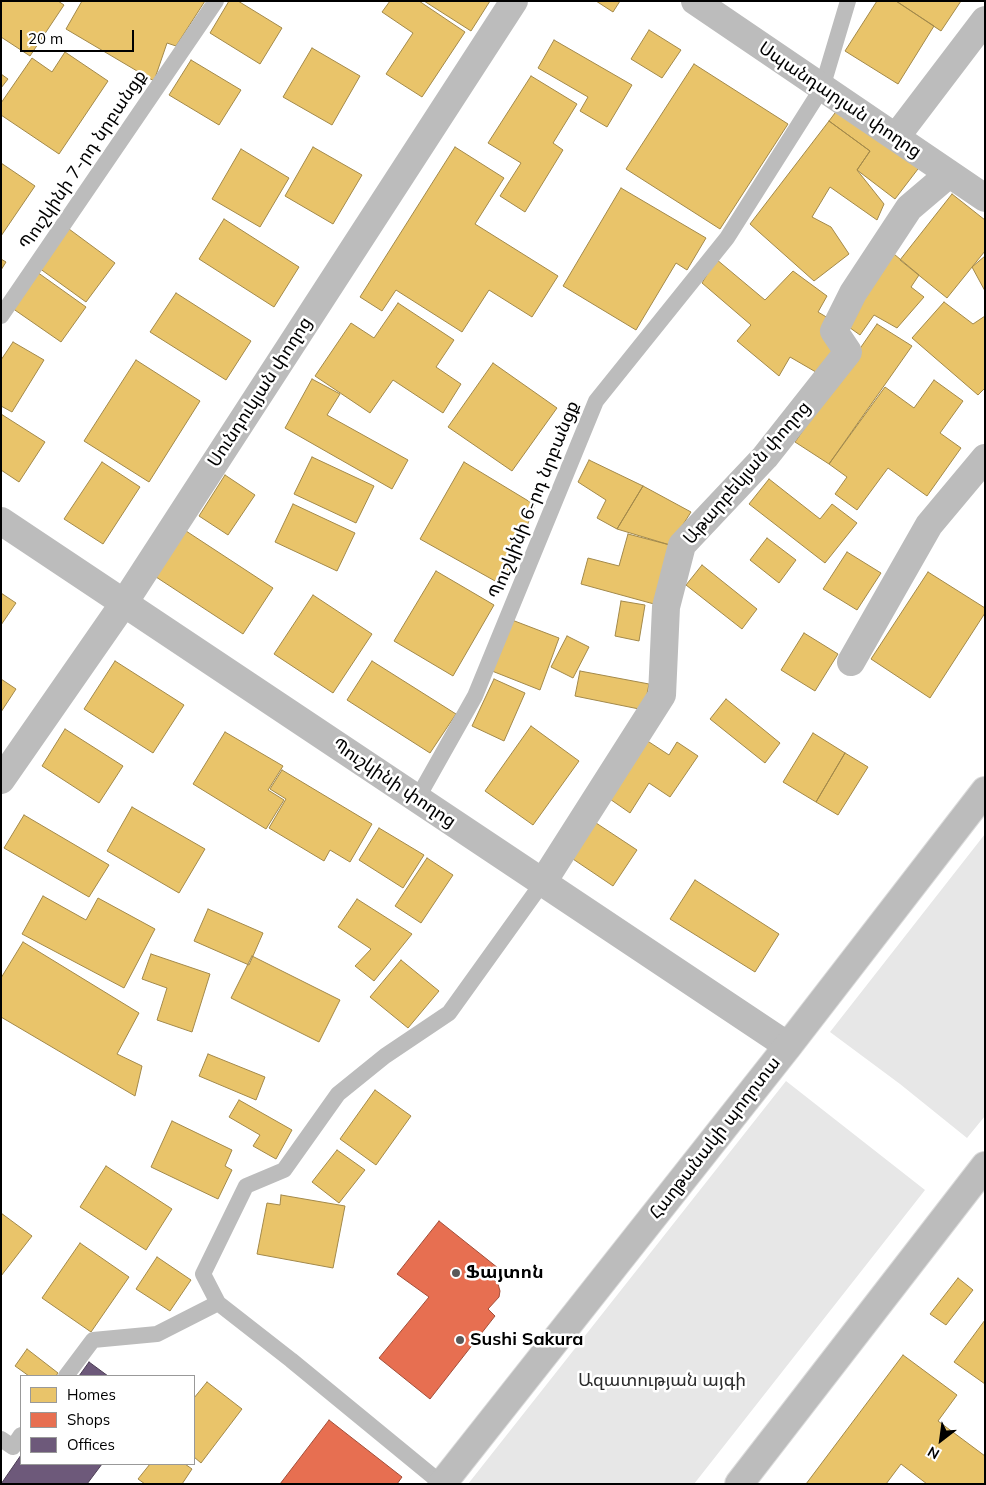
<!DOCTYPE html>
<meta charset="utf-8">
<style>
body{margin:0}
#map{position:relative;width:986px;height:1485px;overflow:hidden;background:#fff;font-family:Mulish,sans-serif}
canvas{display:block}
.frame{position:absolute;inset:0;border:2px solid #000;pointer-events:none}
.legend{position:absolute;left:20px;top:1375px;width:175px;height:90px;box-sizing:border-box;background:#fff;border:1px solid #999;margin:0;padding:6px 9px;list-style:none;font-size:15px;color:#000}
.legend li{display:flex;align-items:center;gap:10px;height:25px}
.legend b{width:25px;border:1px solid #999}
.north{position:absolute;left:916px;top:1415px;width:50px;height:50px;-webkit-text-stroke:4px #fff;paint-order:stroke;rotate:210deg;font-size:14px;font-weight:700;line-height:20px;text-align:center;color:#000}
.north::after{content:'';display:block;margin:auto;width:18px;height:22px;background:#000;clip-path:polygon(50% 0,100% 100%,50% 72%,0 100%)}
.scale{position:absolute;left:20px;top:30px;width:114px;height:22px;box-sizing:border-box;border:2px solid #000;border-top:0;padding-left:6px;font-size:15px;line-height:18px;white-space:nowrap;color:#000;-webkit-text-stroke:4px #fff;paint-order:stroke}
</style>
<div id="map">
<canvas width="986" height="1485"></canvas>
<div class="frame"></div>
<ul class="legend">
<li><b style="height:14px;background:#e9c46a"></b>Homes</li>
<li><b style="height:14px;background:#e76f51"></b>Shops</li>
<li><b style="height:14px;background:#6d597a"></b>Offices</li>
</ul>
<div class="north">N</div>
<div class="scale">20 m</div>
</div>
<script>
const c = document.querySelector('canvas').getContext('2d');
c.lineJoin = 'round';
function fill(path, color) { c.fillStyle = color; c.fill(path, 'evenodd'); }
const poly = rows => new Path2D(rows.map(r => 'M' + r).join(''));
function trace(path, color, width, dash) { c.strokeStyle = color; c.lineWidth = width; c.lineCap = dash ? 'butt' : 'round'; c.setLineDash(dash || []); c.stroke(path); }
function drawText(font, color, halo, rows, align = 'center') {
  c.font = font + ' Mulish,"Noto Sans Armenian",sans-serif'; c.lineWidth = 5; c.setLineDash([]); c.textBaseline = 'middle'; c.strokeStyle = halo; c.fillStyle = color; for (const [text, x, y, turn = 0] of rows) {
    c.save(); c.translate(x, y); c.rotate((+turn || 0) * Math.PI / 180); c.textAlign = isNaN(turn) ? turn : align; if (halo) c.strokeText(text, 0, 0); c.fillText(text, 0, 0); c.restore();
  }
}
const green = poly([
 [985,834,985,1116,967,1138,900,1084,830,1032],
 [786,1081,925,1190,694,1484,468,1484]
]);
const homes = poly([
 [1,1,58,1,64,5,30,56,1,37,1,1],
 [82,1,205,1,176,46,167,43,154,81,66,29,82,1],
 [229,1,238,1,282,28,260,64,210,33,229,1],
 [390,1,419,1,465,32,422,97,386,74,413,33,382,12,390,1],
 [424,1,490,1,471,31,424,1],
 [596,1,620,1,613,12,596,1],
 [877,1,896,1,934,26,898,84,845,51,877,1],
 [896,1,961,1,941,31,896,1],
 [649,30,681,50,662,78,631,59,649,30],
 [554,40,632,85,607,127,580,111,588,97,538,68,554,40],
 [312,48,360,76,332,125,283,97,312,48],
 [65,52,108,81,59,154,1,115,1,103,32,58,52,72,65,52],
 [191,60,241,90,219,125,169,95,191,60],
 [694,64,788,124,720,229,626,169,694,64],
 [1,74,8,79,1,88,1,74],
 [531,76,577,104,553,143,563,150,525,212,500,196,521,163,488,143,531,76],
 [841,105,921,165,895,199,857,170,870,151,829,121,841,105],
 [829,121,870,151,857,170,884,204,877,220,830,187,812,217,831,227,849,254,814,281,750,224,829,121],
 [313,147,362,175,333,224,285,196,313,147],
 [455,147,504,178,475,224,558,276,532,317,489,290,462,332,396,290,382,311,360,297,455,147],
 [241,149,289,178,260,227,212,199,241,149],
 [1,163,35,186,1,236,1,163],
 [621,188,706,238,687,270,676,263,636,330,563,286,621,188],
 [952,194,985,220,985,251,947,298,900,260,952,194],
 [224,219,299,267,274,307,199,259,224,219],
 [69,229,115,263,86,302,39,268,69,229],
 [888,249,919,275,911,287,924,297,897,328,874,315,860,335,846,325,888,249],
 [985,256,985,291,972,267,985,256],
 [1,259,6,262,1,270,1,259],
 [716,259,765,300,793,271,827,296,818,312,828,318,837,347,821,375,790,357,779,376,737,341,751,325,702,283,716,259],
 [37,272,86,307,61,342,12,308,37,272],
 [176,293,251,341,226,380,150,332,176,293],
 [944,302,973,324,985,316,985,388,978,395,912,338,944,302],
 [398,303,454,340,436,367,461,384,443,413,393,380,370,413,315,376,351,323,374,338,398,303],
 [877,324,912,346,829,464,795,442,877,324],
 [13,342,44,360,12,412,1,406,1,360,13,342],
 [136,360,200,401,149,482,84,441,136,360],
 [493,363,557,408,512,471,448,427,493,363],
 [312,379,340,394,327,415,408,460,392,489,285,428,312,379],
 [934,380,963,401,940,433,961,448,927,496,888,468,857,510,835,494,847,477,829,464,885,387,914,408,934,380],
 [1,414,45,442,19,482,1,470,1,414],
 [312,457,374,486,356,523,294,494,312,457],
 [589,460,643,486,617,529,597,518,606,500,578,482,589,460],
 [102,462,140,487,103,544,64,519,102,462],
 [464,462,535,505,504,586,420,539,464,462],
 [225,475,255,495,228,535,199,516,225,475],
 [769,479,820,519,832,504,857,523,825,563,749,504,769,479],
 [643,486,691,512,670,545,617,529,643,486],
 [293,504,355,533,337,571,275,542,293,504],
 [183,529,273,588,243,634,153,575,183,529],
 [628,534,670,545,654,604,581,584,588,558,619,566,628,534],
 [767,538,796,560,779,583,750,560,767,538],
 [847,552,881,573,857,610,823,589,847,552],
 [702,565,757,609,742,629,686,585,702,565],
 [436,571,494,605,453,676,394,641,436,571],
 [928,572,985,608,985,613,930,698,871,659,928,572],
 [1,593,16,603,1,625,1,593],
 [313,595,372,634,333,693,274,654,313,595],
 [621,601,645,605,639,641,615,636,621,601],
 [512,620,559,638,540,690,492,671,512,620],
 [804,633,838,654,815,691,781,670,804,633],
 [567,636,589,647,573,678,551,667,567,636],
 [115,661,184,705,153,753,84,709,115,661],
 [372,661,456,714,430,753,347,700,372,661],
 [580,671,649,684,644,710,575,696,580,671],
 [1,679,16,689,1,712,1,679],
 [494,679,525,693,504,741,472,726,494,679],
 [726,699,780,743,765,763,710,719,726,699],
 [531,726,579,761,533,825,485,791,531,726],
 [65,729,123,766,99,803,42,766,65,729],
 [225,732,283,766,268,790,284,800,266,829,193,784,225,732],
 [813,733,845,753,816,802,783,782,813,733],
 [646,740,669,755,677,742,698,756,670,797,649,783,630,813,607,797,646,740],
 [845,753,868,767,838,815,816,802,845,753],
 [282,770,372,824,350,862,330,850,324,861,269,828,286,799,270,789,282,770],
 [132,807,205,849,179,893,107,851,132,807],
 [24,815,109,865,89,897,4,848,24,815],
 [590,819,637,850,613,886,567,855,590,819],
 [379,828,424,855,403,888,359,860,379,828],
 [427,858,453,875,421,923,395,906,427,858],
 [695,880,779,934,755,972,670,919,695,880],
 [43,896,86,920,98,898,155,929,124,988,22,934,43,896],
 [357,899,412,934,374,981,355,966,371,949,338,927,357,899],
 [208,909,263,933,249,965,194,941,208,909],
 [23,942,139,1013,117,1054,142,1066,135,1096,1,1017,1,978,23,942],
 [151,954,210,974,192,1032,157,1020,167,988,142,979,151,954],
 [252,956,340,1000,319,1042,231,998,252,956],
 [401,960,439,991,408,1028,370,997,401,960],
 [208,1054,265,1077,256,1100,199,1076,208,1054],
 [375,1090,411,1116,376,1165,340,1139,375,1090],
 [239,1100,292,1130,276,1159,253,1146,260,1135,229,1117,239,1100],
 [172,1121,232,1150,225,1166,232,1170,218,1199,151,1167,172,1121],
 [337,1150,365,1170,339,1203,312,1182,337,1150],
 [106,1166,172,1209,146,1250,80,1207,106,1166],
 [281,1195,345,1206,333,1268,257,1254,267,1203,280,1205,281,1195],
 [1,1213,32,1236,1,1276,1,1213],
 [80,1243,129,1277,91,1332,42,1298,80,1243],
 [157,1257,191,1280,170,1311,136,1289,157,1257],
 [958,1278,973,1290,946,1325,930,1314,958,1278],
 [985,1320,985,1384,954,1362,985,1320],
 [27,1349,58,1373,56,1376,29,1376,15,1366,27,1349],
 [903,1355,957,1395,938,1421,985,1456,985,1484,927,1484,901,1464,886,1484,806,1484,903,1355],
 [207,1382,242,1409,201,1463,194,1457,194,1398,207,1382],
 [150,1464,185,1464,192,1469,182,1484,145,1484,138,1479,150,1464]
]);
const shops = poly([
 [439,1221,498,1268,491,1277,498,1284,500,1291,499,1297,488,1309,495,1316,430,1399,379,1358,429,1297,397,1274,439,1221],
 [329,1420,402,1477,397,1484,280,1484,329,1420]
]);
const offices = poly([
 [89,1362,108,1376,79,1376,89,1362],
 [21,1455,21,1464,102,1464,87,1484,1,1484,21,1455]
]);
const service = poly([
 [1,316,216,1],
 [417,799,475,696,596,401,727,238,822,88,848,1],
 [66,1376,93,1340,157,1334,218,1303],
 [1,1439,13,1447,21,1435],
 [442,1484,291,1360,218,1303,203,1274,246,1186,284,1170,338,1094,385,1056,449,1013,543,882]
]);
const minor = poly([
 [695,1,985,198],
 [896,137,985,20],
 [1,521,788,1046],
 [851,662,929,525,985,458],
 [1,780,124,603,514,1],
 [543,882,662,695,666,607,682,545,765,457,848,352,834,331,853,293,909,208,949,174]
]);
const trunk = poly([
 [442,1484,788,1046,985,791],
 [739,1484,985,1166]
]);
const markers = [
 [456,1273,5,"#595959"],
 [460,1340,5,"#595959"]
];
const streetNames = [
 ["Սպանդարյան փողոց",840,100,34],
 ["Պուշկինի 7-րդ նրբանցք",83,160,-56],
 ["Սունդուկյան փողոց",260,392,-57],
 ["Աթարբեկյան փողոց",747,473,-49],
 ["Պուշկինի 6-րդ նրբանցք",534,500,-68],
 ["Պուշկինի փողոց",394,783,34],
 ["Հաղթանակի պողոտա",715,1138,-52]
];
const poiNames = [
 ["Ֆայտոն",466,1273],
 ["Sushi Sakura",470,1340]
];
const parkNames = [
 ["Ազատության այգի",662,1381]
];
fill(green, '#e7e7e7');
fill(homes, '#e9c46a');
trace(homes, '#a3894a', 1);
fill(shops, '#e76f51');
trace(shops, '#a24e39', 1);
fill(offices, '#6d597a');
trace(offices, '#4c3e55', 1);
trace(trunk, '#dbdbdb', 30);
trace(service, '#bcbcbc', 16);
trace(minor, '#bcbcbc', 28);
trace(trunk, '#bcbcbc', 28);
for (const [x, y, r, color] of markers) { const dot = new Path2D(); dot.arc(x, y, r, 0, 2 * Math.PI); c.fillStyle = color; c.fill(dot); trace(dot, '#fff', 2); }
drawText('18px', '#000', '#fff', streetNames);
drawText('bold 18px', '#000', '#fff', poiNames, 'left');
drawText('18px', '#2b2b2b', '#fff', parkNames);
</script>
